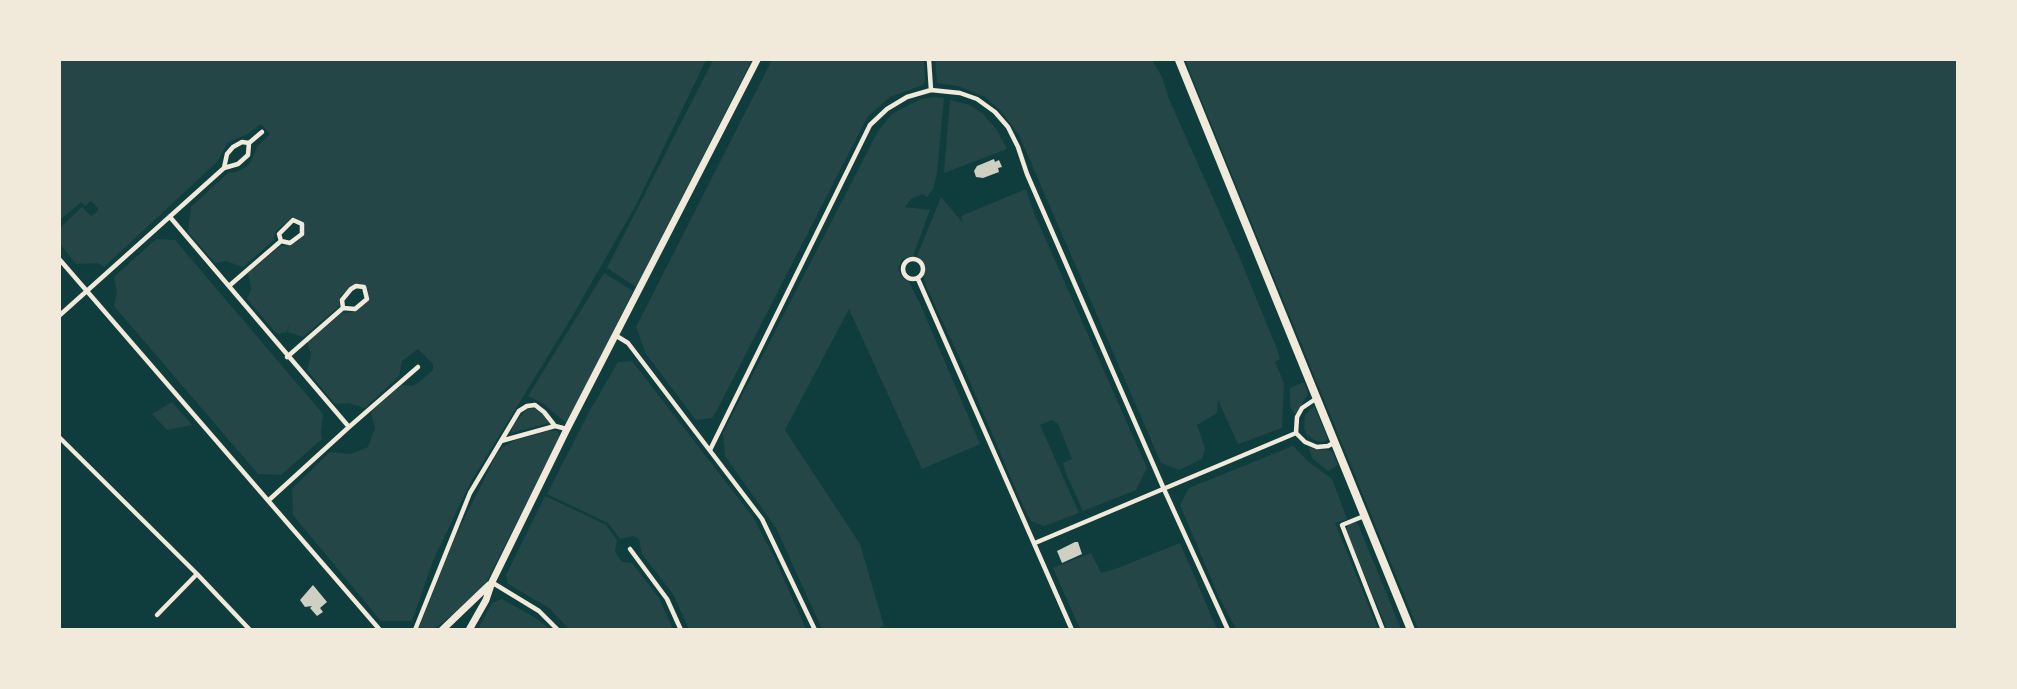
<!DOCTYPE html>
<style>
body{margin:0}
#map{position:relative;width:2017px;height:689px;overflow:hidden;background:#0f3d3e;font-family:Karla,sans-serif}
canvas{display:block}
.frame{position:absolute;inset:0;border:61px solid #f1e9da;pointer-events:none}
</style>
<div id="map">
<canvas width="2017" height="689"></canvas>
<div class="frame"></div>
</div>
<script>
const c = document.querySelector('canvas').getContext('2d');
c.lineJoin = 'round';
function fill(path, color) { c.fillStyle = color; c.fill(path, 'evenodd'); }
const poly = rows => new Path2D(rows.map(r => 'M' + r).join(''));
function trace(path, color, width, dash) { c.strokeStyle = color; c.lineWidth = width; c.lineCap = dash ? 'butt' : 'round'; c.setLineDash(dash || []); c.stroke(path); }
const green = poly([
 [60,60,706,60,636,205,573,315,469,485,433,561,412,621,381,621,293,515,292,489,330,452,351,454,368,447,375,428,371,413,374,409,402,385,413,386,419,382,433,370,433,364,418,349,402,361,399,376,366,407,364,408,349,403,335,404,307,370,311,354,307,342,342,313,354,312,363,304,369,298,366,288,359,284,351,287,340,296,339,306,336,309,303,337,288,332,289,323,287,332,277,334,247,299,251,289,248,273,280,246,291,245,299,239,305,230,303,221,291,218,275,232,274,240,243,267,226,261,215,263,188,232,191,207,228,173,236,172,246,167,251,162,257,147,270,134,261,124,249,133,227,143,218,161,104,267,97,263,76,264,60,244,60,228,82,207,91,216,97,212,98,208,91,201,85,206,81,202,60,220],
 [713,60,752,60,636,287,607,268],
 [772,60,924,60,925,82,923,85,890,97,868,116,717,410,712,418,696,420,646,354,636,327],
 [935,60,1152,60,1162,77,1169,99,1239,256,1277,349,1280,359,1275,362,1284,383,1282,428,1238,444,1218,400,1217,413,1197,425,1205,449,1202,459,1179,470,1161,463,1019,135,1000,110,985,97,958,86,937,83],
 [1185,60,1957,60,1957,629,1418,629],
 [936,97,944,98,937,173,933,189,927,197,923,194,911,199,905,207,930,210,913,256,902,259,898,269,901,276,908,280,921,306,980,444,922,469,849,309,785,430,860,544,884,626,875,629,822,629,776,528,725,456,723,433,878,131,892,114,899,110,921,99],
 [950,100,970,105,983,114,997,130,1007,149,944,173],
 [1026,189,1034,213,1147,468,1136,490,1083,511,1065,471,1063,463,1072,459,1058,424,1052,420,1040,425,1079,513,1044,526,1031,521,1023,506,961,361,927,288,923,275,925,265,917,256,941,197,964,224,961,216],
 [156,239,175,240,323,414,321,432,322,439,281,475,258,474,114,306,117,291,114,277],
 [604,273,633,291,567,424,544,404,528,396],
 [632,361,753,517,775,559,806,629,689,629,673,594,642,554,639,539,633,536,620,539,608,523,547,494,588,414,618,362],
 [1304,382,1308,394,1295,415,1290,406,1290,388],
 [172,402,192,425,167,430,152,414],
 [1314,406,1328,440,1322,442,1314,440,1307,435,1304,429,1305,415],
 [528,408,537,409,542,411,549,423,511,433,513,425],
 [548,431,557,431,560,436,488,579,469,602,434,629,418,630,456,535,497,454,503,447,516,440],
 [1293,446,1309,462,1332,479,1347,519,1335,523,1378,629,1236,629,1219,597,1180,505,1189,488],
 [1309,448,1329,450,1333,453,1338,465,1328,471,1312,458],
 [545,496,606,525,617,540,615,552,622,562,632,563,659,598,673,629,569,629,549,608,508,584,506,575],
 [1354,522,1358,524,1401,629,1387,629,1346,530,1348,525],
 [1180,543,1217,629,1080,629,1053,568,1091,553,1101,573,1118,568],
 [502,599,534,617,550,629,478,629,492,603]
]);
const building = poly([
 [994,159,995,162,999,160,1002,167,998,168,999,172,983,178,976,177,974,171,977,166],
 [1075,542,1078,542,1082,554,1062,563,1057,551],
 [313,585,327,602,320,608,323,612,317,616,310,608,312,606,305,607,300,600]
]);
const minor = poly([
 [929,60,931,90],
 [224,168,238,164,248,155,249,143],
 [170,217,349,427],
 '903 269a10 10 0 1 1 20 0a10 10 0 1 1-20 0Z',
 [60,260,380,630],
 [918,279,1072,630],
 [229,286,281,241,279,234,293,220,302,224,302,234,290,243,281,241],
 [60,315,224,168,227,154,233,147,242,142,249,143,262,132],
 [615,335,628,343,762,519,815,630],
 [287,357,343,308,342,300,351,289,356,286,364,287,367,299,355,309,343,308],
 [1317,398,1302,408,1297,417,1296,433,1305,442,1317,447,1328,446,1335,442],
 [60,438,197,574,250,630],
 [501,441,555,426],
 [710,450,870,125,887,109,907,97,931,90,960,93,977,99,995,112,1008,127,1018,147,1027,174,1163,487,1228,630],
 [269,500,349,427,418,367],
 [1364,516,1342,525,1383,630],
 [1035,543,1296,433],
 [630,549,667,599,681,630],
 [493,583,539,611,558,630],
 [157,615,197,574],
 [415,630,470,493,519,411,527,406,535,405,544,412,555,426,567,429]
]);
const secondary = poly([
 [442,630,489,585],
 [469,630,486,600,492,582,567,429,757,60]
]);
const trunk = poly([
 [1179,60,1411,630]
]);
fill(green, '#244646');
fill(building, '#cfcfc3');
trace(minor, '#f1e9da', 4.5);
trace(secondary, '#f1e9da', 7);
trace(trunk, '#f1e9da', 8);
</script>
